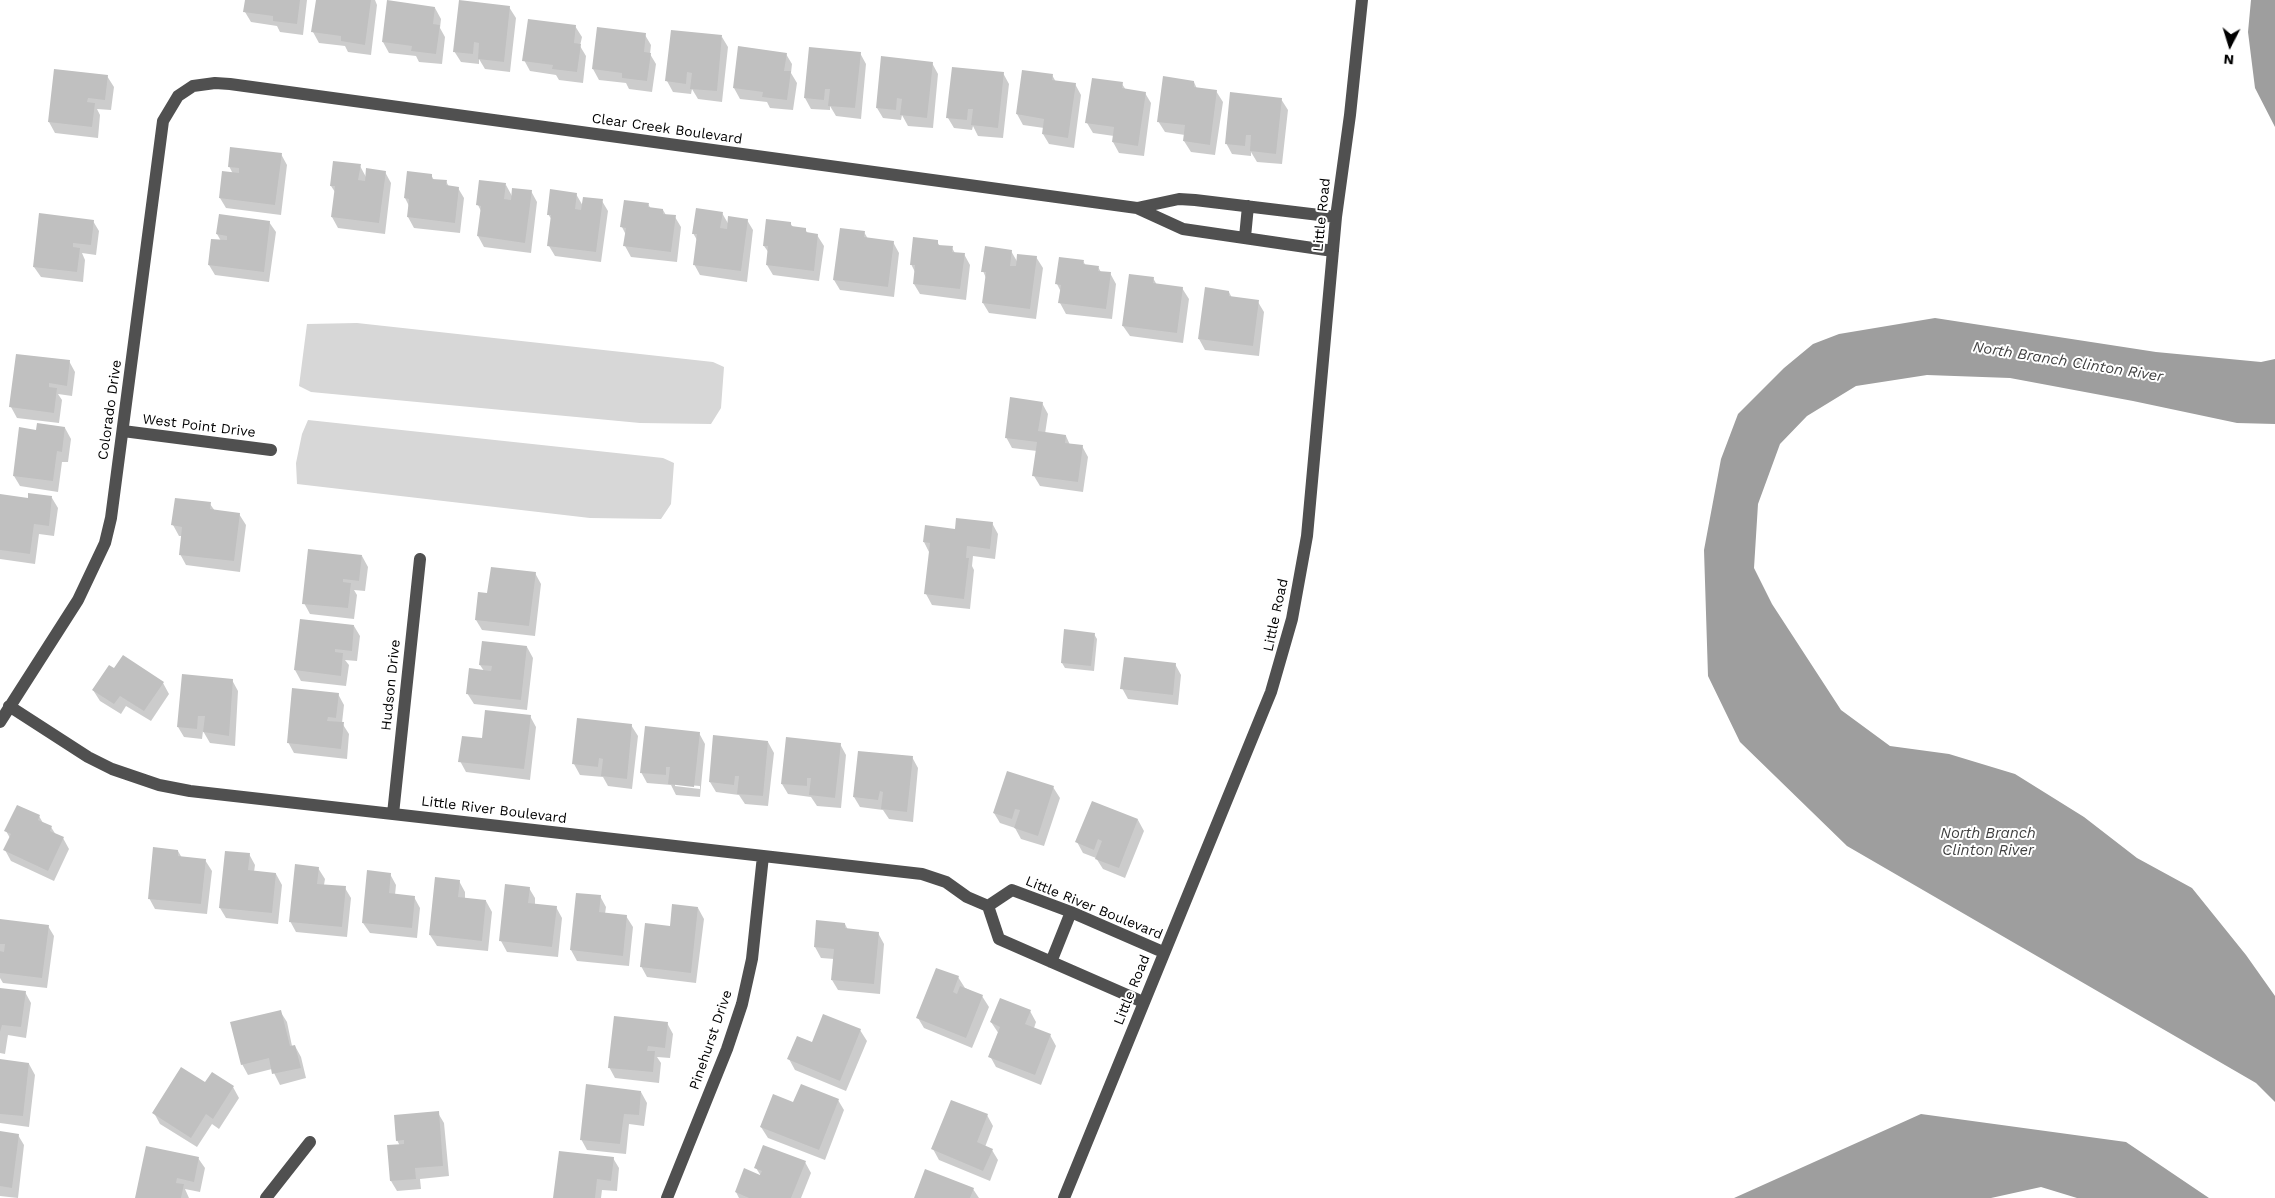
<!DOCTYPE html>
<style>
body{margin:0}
#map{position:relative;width:2275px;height:1198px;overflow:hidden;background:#fff;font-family:"Work Sans",sans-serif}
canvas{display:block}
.north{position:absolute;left:2205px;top:20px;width:50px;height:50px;-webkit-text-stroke:4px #fff;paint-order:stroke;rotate:185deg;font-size:14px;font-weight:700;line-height:20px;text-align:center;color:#000}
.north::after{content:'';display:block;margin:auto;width:18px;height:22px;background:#000;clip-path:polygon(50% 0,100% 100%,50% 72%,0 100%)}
</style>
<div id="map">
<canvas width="2275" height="1198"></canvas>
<div class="north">N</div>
</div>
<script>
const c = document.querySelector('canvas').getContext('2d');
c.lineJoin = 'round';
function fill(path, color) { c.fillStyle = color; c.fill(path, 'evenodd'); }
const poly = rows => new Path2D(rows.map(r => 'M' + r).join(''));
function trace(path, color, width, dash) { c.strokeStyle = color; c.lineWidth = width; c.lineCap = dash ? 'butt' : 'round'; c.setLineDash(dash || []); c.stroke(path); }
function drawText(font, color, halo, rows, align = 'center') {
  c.font = font + ' "Work Sans",sans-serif'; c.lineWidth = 4; c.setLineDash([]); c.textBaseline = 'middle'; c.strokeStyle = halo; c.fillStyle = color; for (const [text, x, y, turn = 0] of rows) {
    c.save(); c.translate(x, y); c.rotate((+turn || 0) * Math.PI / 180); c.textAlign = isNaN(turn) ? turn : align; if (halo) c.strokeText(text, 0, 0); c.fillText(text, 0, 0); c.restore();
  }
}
const green = poly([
 [357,323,713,362,724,367,721,408,711,424,640,423,311,392,299,386,307,324],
 [308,420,663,458,674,463,671,504,661,519,590,518,297,484,296,463,302,434]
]);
const water = poly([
 [2251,0,2275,0,2275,127,2255,88,2248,32],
 [1935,318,2156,352,2261,362,2275,359,2275,424,2237,423,2133,401,2010,378,1927,375,1856,386,1807,416,1780,444,1758,504,1754,568,1772,604,1841,710,1890,746,1949,754,2015,774,2084,817,2137,858,2192,888,2246,955,2275,996,2275,1102,2256,1083,1847,846,1740,742,1708,676,1704,550,1721,459,1738,414,1784,368,1813,344,1839,334],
 [1921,1114,2126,1142,2209,1198,2077,1198,2041,1187,1991,1198,1734,1198]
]);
const shadow = poly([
 [246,0,307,0,303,35,280,32,277,26,251,22,245,12],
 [317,0,375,0,377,5,371,55,348,52,345,46,319,43,313,32],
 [509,7,516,18,510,72,485,69,479,59,479,64,461,62,454,51],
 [435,8,441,19,440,28,445,37,442,64,419,62,416,56,389,53,383,42],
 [575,26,582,37,580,46,586,56,583,83,559,80,556,75,530,71,524,60],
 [645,35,651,45,650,54,656,64,652,92,629,89,626,83,599,80,593,69],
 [722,37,728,47,722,102,698,99,692,89,691,94,673,92,667,81],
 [860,53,866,64,861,119,836,116,830,106,830,110,811,109,805,98],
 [786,54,792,64,791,73,797,83,793,110,770,108,767,102,740,99,734,88],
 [932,63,938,74,933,128,908,126,902,115,901,120,883,118,877,108],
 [1023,71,1052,75,1056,82,1075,84,1081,95,1074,148,1049,144,1043,134,1044,128,1023,125,1017,114],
 [1003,73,1009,84,1003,138,978,136,973,126,972,130,954,128,948,118],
 [107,76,114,87,111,110,97,109,100,115,98,138,55,133,49,122],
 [1194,82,1197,89,1216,91,1223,102,1215,155,1191,152,1184,141,1185,135,1165,132,1158,121],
 [1122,84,1126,90,1145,93,1151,103,1144,156,1119,153,1113,142,1114,136,1093,133,1087,123],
 [1281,99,1288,110,1282,164,1257,162,1251,152,1251,156,1232,154,1226,143],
 [281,154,287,165,281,215,226,208,220,198,233,174,229,166],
 [360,166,366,177,385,172,391,183,385,234,338,228,332,217,335,192,331,186],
 [431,175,434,180,446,181,449,187,458,188,464,198,460,233,414,228,408,217,409,206,405,198],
 [506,185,512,196,531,191,537,202,531,253,484,247,478,236,481,211,478,205],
 [576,194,583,206,602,201,608,211,601,262,555,256,549,246,552,220,548,214],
 [648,204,651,209,663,210,666,215,675,217,681,227,677,262,631,257,625,246,626,235,622,227],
 [722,213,729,225,747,220,753,230,747,282,700,275,694,264,697,240,693,233],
 [93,221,99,231,96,255,82,253,85,260,83,282,41,277,34,267],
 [269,222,276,232,269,282,215,275,209,265,221,241,217,234],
 [790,223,793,227,805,229,808,234,817,235,824,246,819,281,773,275,767,265,769,253,764,246],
 [864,232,868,239,893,242,899,253,894,297,840,290,834,280],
 [937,242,940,246,952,248,955,253,964,254,970,265,966,300,920,294,914,284,915,272,911,264],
 [1011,251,1018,263,1036,257,1043,268,1036,319,989,313,983,303,986,278,983,271],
 [1083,261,1086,266,1098,267,1101,272,1110,273,1116,284,1112,319,1066,314,1060,303,1061,292,1057,284],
 [1153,278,1157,285,1182,288,1189,299,1183,343,1130,336,1123,326],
 [1229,292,1232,298,1258,302,1264,312,1259,356,1205,350,1199,339],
 [69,361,75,372,72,396,58,394,62,400,59,423,17,418,11,407],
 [1042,403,1048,414,1045,434,1066,436,1070,445,1082,446,1088,457,1083,492,1040,486,1034,476,1037,451,1012,448,1006,437],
 [65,428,71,439,68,462,62,462,58,492,20,486,14,476,37,431],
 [0,496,29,499,52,498,58,508,54,536,39,534,35,564,0,559],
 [210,504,215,511,239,514,246,525,240,572,186,565,180,554,182,536,179,536,173,525],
 [992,523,998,534,995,559,973,556,972,566,974,570,970,609,932,605,926,594,930,554,924,542,956,530],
 [362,556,368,567,365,591,354,590,357,595,354,619,310,614,304,603],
 [535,573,541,584,535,636,482,630,476,620,488,595],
 [354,626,360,636,357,661,345,660,349,665,346,686,301,681,295,670],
 [1094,634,1097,639,1094,671,1065,668,1062,663],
 [527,647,533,658,527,710,474,704,467,693,484,671,480,665],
 [1175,664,1181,675,1178,705,1128,699,1122,688],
 [115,670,163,683,169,694,151,721,126,706,121,714,100,701,93,690],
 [232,680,238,691,235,746,210,743,203,731,202,739,184,737,178,727],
 [338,694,344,705,342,723,349,734,347,759,294,753,288,742],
 [530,716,536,727,530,780,466,772,460,761,483,740],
 [631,725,638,736,632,789,608,786,603,777,580,775,574,764],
 [699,733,705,744,700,797,676,795,671,785,647,783,641,772],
 [675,784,700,786,700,789,675,786],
 [768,742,774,753,768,806,745,804,739,795,716,792,710,782],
 [840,744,846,755,841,808,817,806,811,797,788,794,782,784],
 [912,757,918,768,913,822,889,819,883,810,860,807,854,797],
 [1053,787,1060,798,1044,846,1021,839,1015,828,1000,823,994,813],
 [1092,803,1138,820,1144,831,1125,878,1103,869,1096,858,1083,853,1077,842],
 [39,816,43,823,51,827,56,835,63,838,69,849,54,881,11,861,5,850,10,838,6,831],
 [178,851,182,858,205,860,212,871,207,914,155,909,149,898],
 [249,854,255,865,254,872,276,874,282,885,278,924,226,918,220,908],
 [318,868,325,879,324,885,345,888,351,898,347,937,296,932,290,921],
 [390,874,396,885,395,895,414,897,420,908,417,938,370,933,363,923],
 [459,881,465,892,465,899,486,901,492,912,488,951,437,946,430,935],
 [529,888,535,898,535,905,556,907,562,918,558,957,507,952,501,941],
 [600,896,606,907,605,914,626,916,633,927,629,966,577,961,571,950],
 [698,908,704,919,696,983,647,977,641,966,671,928],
 [0,920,48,926,54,936,47,988,3,983,0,978],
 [845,924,848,930,878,933,884,944,880,994,838,990,832,980,834,959,821,958,815,947],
 [958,977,965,988,982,996,989,1007,972,1048,924,1028,918,1018],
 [0,989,25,992,31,1003,26,1038,8,1035,5,1054,0,1053],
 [280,1011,287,1022,292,1046,295,1046,301,1057,306,1078,280,1085,272,1069,248,1075,242,1064],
 [1030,1011,1036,1022,1034,1028,1050,1035,1056,1046,1041,1085,996,1067,990,1056,999,1034,991,1022],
 [667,1023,673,1034,670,1058,657,1057,661,1063,659,1083,615,1078,609,1067],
 [860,1030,867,1041,846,1091,795,1070,789,1059],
 [0,1060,29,1064,35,1075,29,1127,0,1123],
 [206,1084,233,1087,239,1098,219,1129,212,1124,197,1147,160,1124,154,1113],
 [641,1092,647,1103,644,1126,629,1124,626,1154,587,1150,581,1139],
 [838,1100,844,1110,825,1160,768,1138,761,1127,794,1104],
 [438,1113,444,1123,449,1176,420,1179,421,1189,397,1191,391,1181,400,1146,397,1140],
 [987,1115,993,1126,985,1147,992,1150,998,1160,990,1181,939,1160,933,1149],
 [0,1133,18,1135,24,1145,18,1198,0,1196],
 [198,1158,205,1168,200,1192,185,1189,189,1198,136,1198],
 [613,1158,619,1168,617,1191,602,1190,601,1198,555,1198],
 [805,1162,811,1173,801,1198,739,1198,736,1192,761,1176,756,1168],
 [973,1189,979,1198,915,1198]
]);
const building = poly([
 [245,0,300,0,297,24,273,21,273,16,243,12],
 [316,0,371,0,365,45,341,41,341,36,311,32],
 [387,0,435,7,433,24,440,25,436,54,411,51,412,46,382,42],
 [459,0,510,6,504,62,478,59,479,43,474,42,473,54,453,52],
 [528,19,576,25,574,43,581,44,577,72,552,69,553,65,522,61],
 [597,27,646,33,644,52,651,53,647,81,622,78,622,73,592,69],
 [671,30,722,35,717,91,690,89,692,73,687,72,686,84,665,81],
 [738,46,787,53,784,71,791,71,787,100,762,97,763,92,733,88],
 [809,47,861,52,855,108,828,106,830,89,825,89,824,100,804,98],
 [881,56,933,62,927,118,900,115,902,99,897,98,896,110,876,108],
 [952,67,1004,72,998,128,971,125,973,109,968,109,967,120,946,118],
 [54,69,108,75,105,100,88,98,87,102,95,103,92,127,48,122],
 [1022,70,1053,74,1052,80,1076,83,1068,138,1042,134,1044,119,1016,114],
 [1163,76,1194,81,1194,87,1217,90,1210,145,1183,141,1185,125,1157,122],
 [1092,78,1123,82,1122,88,1146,92,1138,146,1112,142,1114,127,1085,123],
 [1230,92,1282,98,1276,154,1250,151,1251,135,1246,135,1245,146,1225,144],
 [230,147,282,153,275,205,219,198,222,171,239,173,239,168,228,167],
 [333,161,361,164,358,180,365,181,366,168,386,171,379,223,331,217,335,186,330,186],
 [407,171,432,174,432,179,447,180,446,185,459,187,455,223,407,217,409,199,404,198],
 [479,180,506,183,504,199,511,200,512,188,532,190,525,243,477,236,481,206,476,205],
 [550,189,577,193,575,209,581,210,583,197,603,199,596,252,547,246,551,215,547,215],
 [624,200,649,203,648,207,663,209,663,214,676,215,671,252,623,246,626,228,620,227],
 [696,208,723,212,720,228,727,229,728,216,748,219,741,271,693,265,697,234,692,234],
 [39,213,94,220,91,245,73,243,73,247,80,248,77,272,33,267],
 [219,214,270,221,264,272,208,265,211,239,227,240,227,236,216,234],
 [766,219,791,222,791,226,806,228,806,232,818,234,814,271,766,265,768,246,763,246],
 [840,228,865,231,864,237,894,241,888,287,833,280],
 [913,237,938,240,938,245,953,246,952,252,965,253,960,289,913,284,915,265,910,265],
 [985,246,1012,250,1010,266,1016,266,1017,254,1037,256,1030,309,982,303,986,272,981,272],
 [1059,257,1084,260,1083,264,1099,266,1098,271,1111,272,1106,309,1058,303,1061,285,1055,284],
 [1129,274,1154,277,1153,283,1183,287,1177,333,1122,326],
 [1205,287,1229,291,1229,296,1259,300,1253,346,1198,339],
 [16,354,70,360,67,386,49,383,49,387,57,388,54,413,9,407],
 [1010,397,1043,402,1038,431,1066,435,1065,443,1083,445,1078,482,1032,476,1037,442,1005,438],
 [37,423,65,427,62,452,57,451,53,481,13,476,19,427,36,430],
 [28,493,52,496,49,526,34,524,30,554,0,550,0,494,28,498],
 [175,498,211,502,210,509,240,513,234,561,179,555,182,527,171,525],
 [956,518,993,522,990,549,967,546,966,558,969,558,964,599,924,594,930,543,923,542,925,525,955,529],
 [308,549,362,555,359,581,343,579,343,582,351,583,348,608,302,604],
 [491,567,536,572,529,626,475,620,478,592,487,593],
 [300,619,354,625,352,651,335,649,335,652,343,653,341,676,294,670],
 [1064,629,1095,633,1091,666,1061,663],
 [482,641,527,646,521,700,466,694,469,668,491,671,492,666,479,665],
 [123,655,164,682,144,711,120,696,114,704,92,690,109,665,114,668],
 [1124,657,1176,663,1173,695,1120,689],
 [182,674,233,679,229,736,203,732,205,716,198,716,197,729,177,727],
 [292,688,339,693,336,718,328,717,327,721,344,722,341,749,287,743],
 [485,710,531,715,524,769,458,762,462,736,482,738],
 [577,718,632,724,627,779,601,776,603,759,599,758,598,767,572,764],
 [645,726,700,732,694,787,668,784,670,767,666,767,666,775,640,773],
 [713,735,768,741,763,796,737,794,739,776,735,776,734,785,709,782],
 [786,737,841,743,835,798,809,795,811,778,807,778,807,786,781,784],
 [858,751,913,756,907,812,881,809,883,792,880,791,878,800,853,797],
 [1007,771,1054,786,1038,836,1014,828,1020,810,1015,809,1012,819,993,813],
 [1092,801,1138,819,1119,868,1095,859,1102,841,1098,839,1094,850,1075,842],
 [17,805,40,815,38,820,52,826,50,831,64,837,48,871,3,850,11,834,4,831],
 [153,847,178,850,178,856,206,859,201,904,148,899],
 [225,851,250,853,248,870,276,873,272,913,219,908],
 [295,864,319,867,317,884,346,886,342,927,289,922],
 [367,870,391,873,389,893,415,896,412,928,362,923],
 [435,877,460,880,458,897,486,900,482,941,429,935],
 [505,884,530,887,528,903,557,906,552,947,499,941],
 [576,893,601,895,599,912,627,915,623,956,570,950],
 [672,904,698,907,691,973,640,967,645,923,670,926],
 [0,919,49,925,42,978,0,973,0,951,4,952,5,944,0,944],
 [816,920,845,923,845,928,879,932,874,984,831,980,834,949,814,947],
 [936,968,959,976,953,992,957,994,960,986,983,995,966,1038,916,1018],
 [0,988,26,991,21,1027,2,1025,0,1032],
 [1000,998,1031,1010,1025,1024,1051,1034,1035,1075,988,1057,1000,1027,990,1022],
 [281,1010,290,1046,295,1045,301,1068,272,1074,269,1058,241,1065,230,1022],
 [823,1014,861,1029,840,1081,787,1059,797,1036,812,1042],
 [614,1016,668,1022,665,1048,648,1046,647,1051,655,1051,653,1072,608,1068],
 [0,1059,29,1063,23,1116,0,1114],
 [181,1067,205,1082,212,1072,234,1086,213,1119,206,1114,191,1138,152,1113],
 [586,1084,641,1091,639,1115,624,1114,620,1144,580,1140],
 [801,1084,839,1099,819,1150,760,1127,773,1094,793,1102],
 [951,1100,988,1114,977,1142,993,1149,983,1171,931,1149],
 [439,1111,443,1166,415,1168,416,1179,390,1181,387,1145,404,1144,404,1140,396,1141,394,1115],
 [0,1131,19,1134,12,1188,0,1186],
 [763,1145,806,1161,791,1198,749,1198,735,1192,744,1168,760,1175,762,1171,754,1168],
 [146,1146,199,1157,194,1182,177,1178,176,1183,184,1184,181,1198,135,1198],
 [559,1151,614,1157,611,1181,597,1179,595,1198,553,1198],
 [925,1169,974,1188,970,1198,914,1198]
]);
const minor = poly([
 [1245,237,1248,206],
 [1333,251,1183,229,1137,208,1179,199,1195,200,1336,217],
 [123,431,271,450],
 [9,706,88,757,112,769,159,785,190,791,922,874,946,882,967,897,988,906],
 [0,722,78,600,105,543,111,518,163,121,178,96,193,86,215,83,230,84,1137,208],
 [393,814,420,559],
 [1051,962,1071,912],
 [1143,1002,999,939,988,906,1012,890,1071,912,1163,952],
 [266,1198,310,1142],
 [667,1198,727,1049,742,1004,752,959,763,856],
 [1064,1198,1271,692,1292,619,1307,536,1336,217,1350,115,1362,0]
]);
const streetNames = [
 ["Clear Creek Boulevard",667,129,8],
 ["Little Road",1322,215,-84],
 ["Colorado Drive",110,410,-82],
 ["West Point Drive",199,426,7],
 ["Little Road",1276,615,-78],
 ["Hudson Drive",391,685,-84],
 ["Little River Boulevard",494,810,7],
 ["Little River Boulevard",1094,908,22],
 ["Little Road",1132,990,-68],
 ["Pinehurst Drive",711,1040,-71]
];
const waterNames = [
 ["North Branch Clinton River",2068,362,9],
 ["North Branch",1988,834],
 ["Clinton River",1988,851]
];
fill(green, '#d7d7d7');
fill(water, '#9e9e9e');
fill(shadow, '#0003');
fill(building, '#c0c0c0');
trace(minor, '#505050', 12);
drawText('14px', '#000', '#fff', streetNames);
drawText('italic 15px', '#3f3f3f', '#fff', waterNames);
</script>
